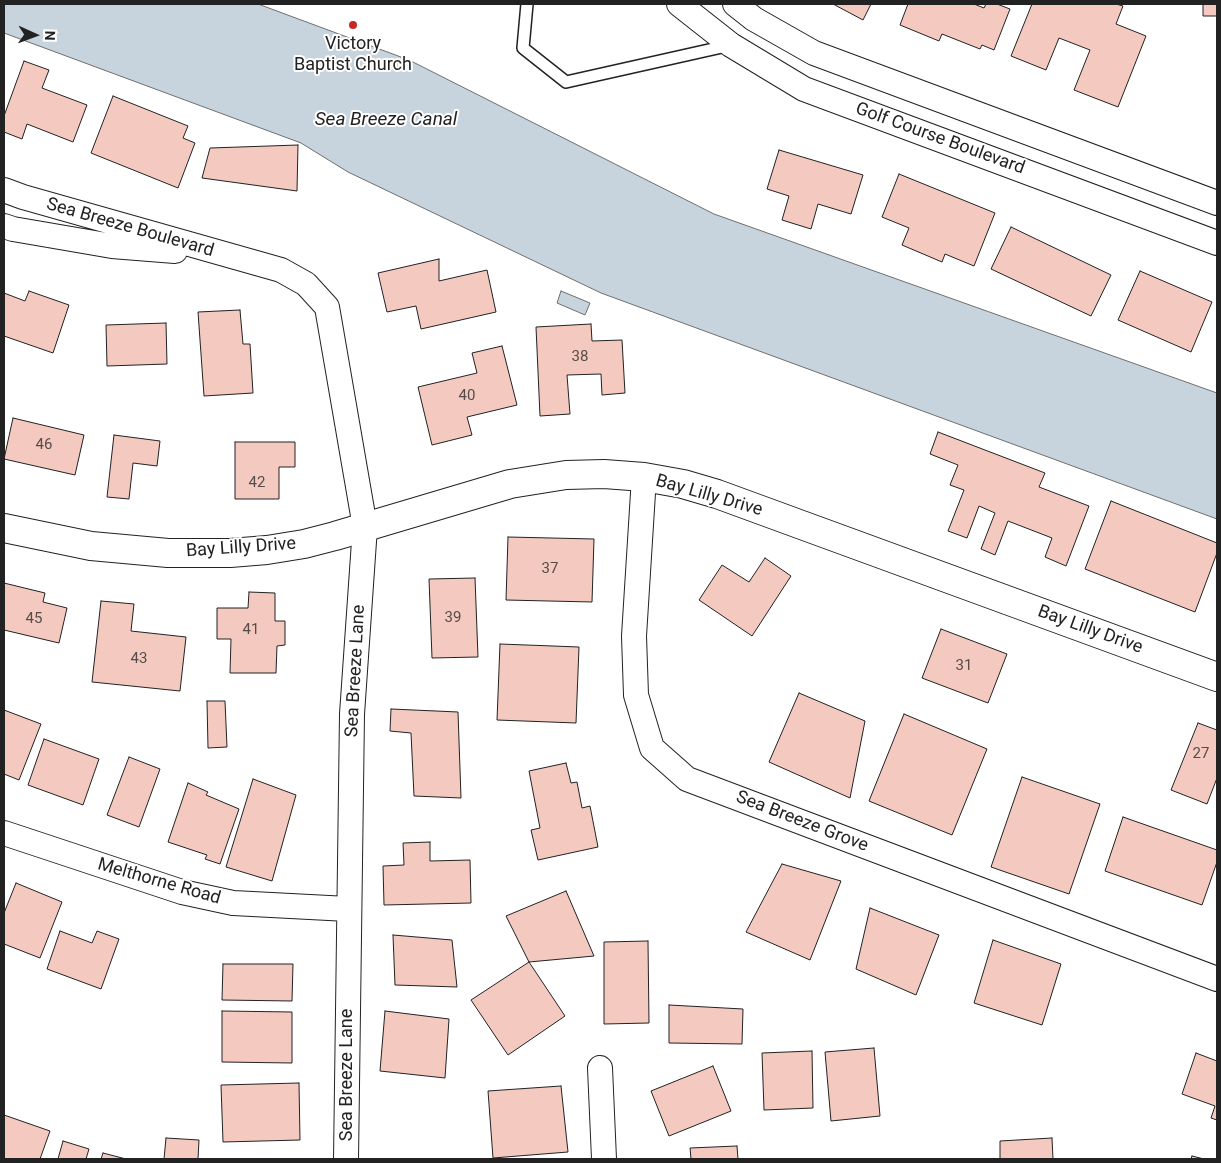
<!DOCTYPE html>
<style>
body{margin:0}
#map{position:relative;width:1221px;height:1163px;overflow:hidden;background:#fff;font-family:Roboto,sans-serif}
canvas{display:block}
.frame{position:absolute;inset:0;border:5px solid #222;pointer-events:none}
.north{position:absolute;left:10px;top:10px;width:50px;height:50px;-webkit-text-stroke:4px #fff;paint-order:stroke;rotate:92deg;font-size:14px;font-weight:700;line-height:20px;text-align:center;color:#222}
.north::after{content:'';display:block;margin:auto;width:18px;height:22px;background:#222;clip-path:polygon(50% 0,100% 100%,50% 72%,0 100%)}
</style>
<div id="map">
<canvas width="1221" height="1163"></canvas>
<div class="frame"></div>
<div class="north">N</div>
</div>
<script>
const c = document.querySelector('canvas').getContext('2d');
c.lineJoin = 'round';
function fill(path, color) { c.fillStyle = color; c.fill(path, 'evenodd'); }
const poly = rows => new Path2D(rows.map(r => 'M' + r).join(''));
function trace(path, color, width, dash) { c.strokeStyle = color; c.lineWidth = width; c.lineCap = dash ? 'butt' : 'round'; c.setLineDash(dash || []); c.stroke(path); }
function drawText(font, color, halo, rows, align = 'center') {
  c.font = font + ' Roboto,sans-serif'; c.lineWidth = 4; c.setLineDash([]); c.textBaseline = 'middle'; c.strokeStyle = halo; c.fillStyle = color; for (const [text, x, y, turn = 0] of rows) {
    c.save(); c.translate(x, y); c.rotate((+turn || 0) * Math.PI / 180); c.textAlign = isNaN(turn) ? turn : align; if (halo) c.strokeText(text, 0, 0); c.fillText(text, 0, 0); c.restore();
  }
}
const water = poly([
 [4,4,258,4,409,60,714,214,1217,393,1217,519,601,293,348,172,301,143,4,33,4,4],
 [561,291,590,303,585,315,557,303,561,291]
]);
const building = poly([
 [833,4,871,4,863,20,833,4],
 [908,4,974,4,984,8,986,4,997,4,1010,9,994,50,982,45,980,49,942,34,939,41,900,25,908,4],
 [1032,4,1116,4,1123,6,1116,24,1146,36,1118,107,1074,90,1090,50,1059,38,1046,70,1011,56,1032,4],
 [1203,4,1217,4,1217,16,1203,16,1203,4],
 [24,61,49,70,42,88,87,105,73,142,27,124,22,139,4,132,4,116,24,61],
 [113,96,188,126,183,138,195,143,178,188,91,153,113,96],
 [298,145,297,191,202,178,210,148,298,145],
 [779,150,863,175,851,214,818,204,811,229,782,220,789,196,767,189,779,150],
 [899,174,995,213,974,266,945,254,942,262,902,245,909,228,882,217,899,174],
 [1011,227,1111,275,1091,316,991,269,1011,227],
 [439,259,439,281,487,270,496,312,421,329,416,306,387,312,378,273,439,259],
 [1140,271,1212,302,1191,352,1118,320,1140,271],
 [29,291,69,305,53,353,4,336,4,293,25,301,29,291],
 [240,310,243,344,250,344,253,393,204,396,198,312,240,310],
 [166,323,167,364,107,366,106,325,166,323],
 [591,324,592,341,622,340,625,393,602,395,601,374,567,375,570,414,540,416,536,327,591,324],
 [502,346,517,405,467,417,472,435,432,445,418,387,477,373,472,353,502,346],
 [13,418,84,435,75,475,4,459,13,418],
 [938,432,1045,473,1039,487,1089,506,1066,566,1045,557,1052,538,1008,521,995,555,981,549,995,513,979,506,967,538,948,531,964,490,950,485,958,465,930,454,938,432],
 [114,435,160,441,157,466,133,463,129,499,107,497,114,435],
 [235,442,295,442,295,467,279,467,279,499,235,499,235,442],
 [1111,501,1217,543,1217,553,1195,612,1085,569,1111,501],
 [508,537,594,539,592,602,506,600,508,537],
 [765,558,791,576,752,636,699,600,722,565,749,582,765,558],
 [475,578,478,657,432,658,429,579,475,578],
 [4,583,45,593,43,602,67,608,59,643,4,630,4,583],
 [249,592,275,593,275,621,285,621,285,645,277,646,276,673,230,673,231,639,217,639,217,608,248,608,249,592],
 [101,601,134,604,131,631,186,637,180,691,92,682,101,601],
 [941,629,1007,654,988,703,922,678,941,629],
 [500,644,579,647,576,723,497,720,500,644],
 [799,693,865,721,850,798,769,762,799,693],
 [207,701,225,701,227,747,208,748,207,701],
 [391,709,458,712,461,798,414,796,411,733,390,731,391,709],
 [4,710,41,724,19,780,4,774,4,710],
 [904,714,987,749,952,835,869,801,904,714],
 [1198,723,1217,730,1217,778,1207,804,1171,790,1198,723],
 [44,739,99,759,83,805,28,785,44,739],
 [129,757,160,769,139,827,107,815,129,757],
 [566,763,571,783,577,782,582,808,590,806,598,847,538,860,531,830,540,828,529,771,566,763],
 [1022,777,1100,804,1069,894,991,867,1022,777],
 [253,779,296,795,272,881,226,867,253,779],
 [188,783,208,792,206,795,239,809,220,864,205,859,207,855,168,842,188,783],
 [1123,817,1217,850,1217,862,1202,905,1105,871,1123,817],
 [430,842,430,861,470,860,471,903,384,905,383,866,404,865,403,843,430,842],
 [782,864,841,881,810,960,746,932,782,864],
 [16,883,62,902,40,958,4,944,4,913,16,883],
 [566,891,594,956,529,962,506,916,566,891],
 [870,908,939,935,916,995,856,969,870,908],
 [60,931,92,943,97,931,119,939,101,989,47,969,60,931],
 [393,935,452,940,457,987,395,985,393,935],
 [993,940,1061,964,1042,1025,974,1003,993,940],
 [648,941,649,1023,604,1024,604,942,648,941],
 [529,962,565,1016,508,1055,471,1000,529,962],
 [223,964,293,964,292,1001,222,1000,223,964],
 [669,1005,743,1009,742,1044,669,1043,669,1005],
 [222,1011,292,1012,292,1063,222,1062,222,1011],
 [385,1011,449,1019,445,1078,380,1071,385,1011],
 [874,1048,880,1116,831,1121,825,1052,874,1048],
 [812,1051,813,1108,764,1110,762,1053,812,1051],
 [1196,1053,1217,1061,1217,1120,1211,1118,1215,1106,1182,1094,1196,1053],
 [713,1066,731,1111,669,1136,651,1091,713,1066],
 [299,1083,300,1140,223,1142,221,1085,299,1083],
 [561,1086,568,1152,493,1158,488,1091,561,1086],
 [4,1115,50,1131,40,1159,4,1159,4,1115],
 [166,1138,199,1140,198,1159,164,1159,166,1138],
 [1052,1138,1053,1159,1000,1159,1000,1141,1052,1138],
 [63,1141,89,1149,86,1159,58,1159,63,1141],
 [737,1146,738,1159,691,1159,690,1148,737,1146],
 [103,1153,126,1159,101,1159,103,1153],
 [1192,1156,1204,1159,1191,1159,1192,1156]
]);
const service = poly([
 [527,4,523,48,566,82,731,45]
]);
const minor = poly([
 [679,4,731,45,804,89,1217,243],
 [735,4,754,19,814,53,1217,203],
 [4,190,23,197,281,270,306,284,327,307,365,527,352,714,346,1159],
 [4,226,13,229,112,246,175,251],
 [644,477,634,636,636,695,652,748,687,779,1217,979],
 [4,833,182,892,233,903,348,909],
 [600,1068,604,1159]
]);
const secondary = poly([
 [4,528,91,546,168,553,230,553,267,550,304,544,335,536,510,484,566,475,604,474,644,477,683,484,717,494,1217,677]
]);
const markers = [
 [353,25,5,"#c62828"]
];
const numberNames = [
 ["38",580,357],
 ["40",467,396],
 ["46",44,445],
 ["42",257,483],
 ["37",550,569],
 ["39",453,618],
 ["45",34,619],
 ["41",251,630],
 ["43",139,659],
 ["31",964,666],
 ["27",1201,754]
];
const poiNames = [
 ["Victory",353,44],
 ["Baptist Church",353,65]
];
const streetNames = [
 ["Golf Course Boulevard",940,139,20],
 ["Sea Breeze Boulevard",130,228,16],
 ["Bay Lilly Drive",709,496,16],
 ["Bay Lilly Drive",241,548,-4],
 ["Bay Lilly Drive",1090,630,20],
 ["Sea Breeze Lane",356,671,-87],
 ["Sea Breeze Grove",802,822,21],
 ["Melthorne Road",159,882,16],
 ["Sea Breeze Lane",347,1075,-90]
];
const waterNames = [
 ["Sea Breeze Canal",386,120]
];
fill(water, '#c7d3dd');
trace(water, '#6f6f6f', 1);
fill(building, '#f3c9c0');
trace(building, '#222', 1);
trace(service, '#222', 14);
trace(minor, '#222', 26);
trace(secondary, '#222', 30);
trace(service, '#fff', 11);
trace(minor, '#fff', 24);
trace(secondary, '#fff', 28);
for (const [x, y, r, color] of markers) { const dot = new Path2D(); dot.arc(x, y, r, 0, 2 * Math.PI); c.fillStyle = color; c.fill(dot); trace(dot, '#fff', 2); }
drawText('15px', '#564c4a', null, numberNames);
drawText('18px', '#222', '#fff', poiNames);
drawText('18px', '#222', '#fff', streetNames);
drawText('italic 19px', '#222', '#fff', waterNames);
</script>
